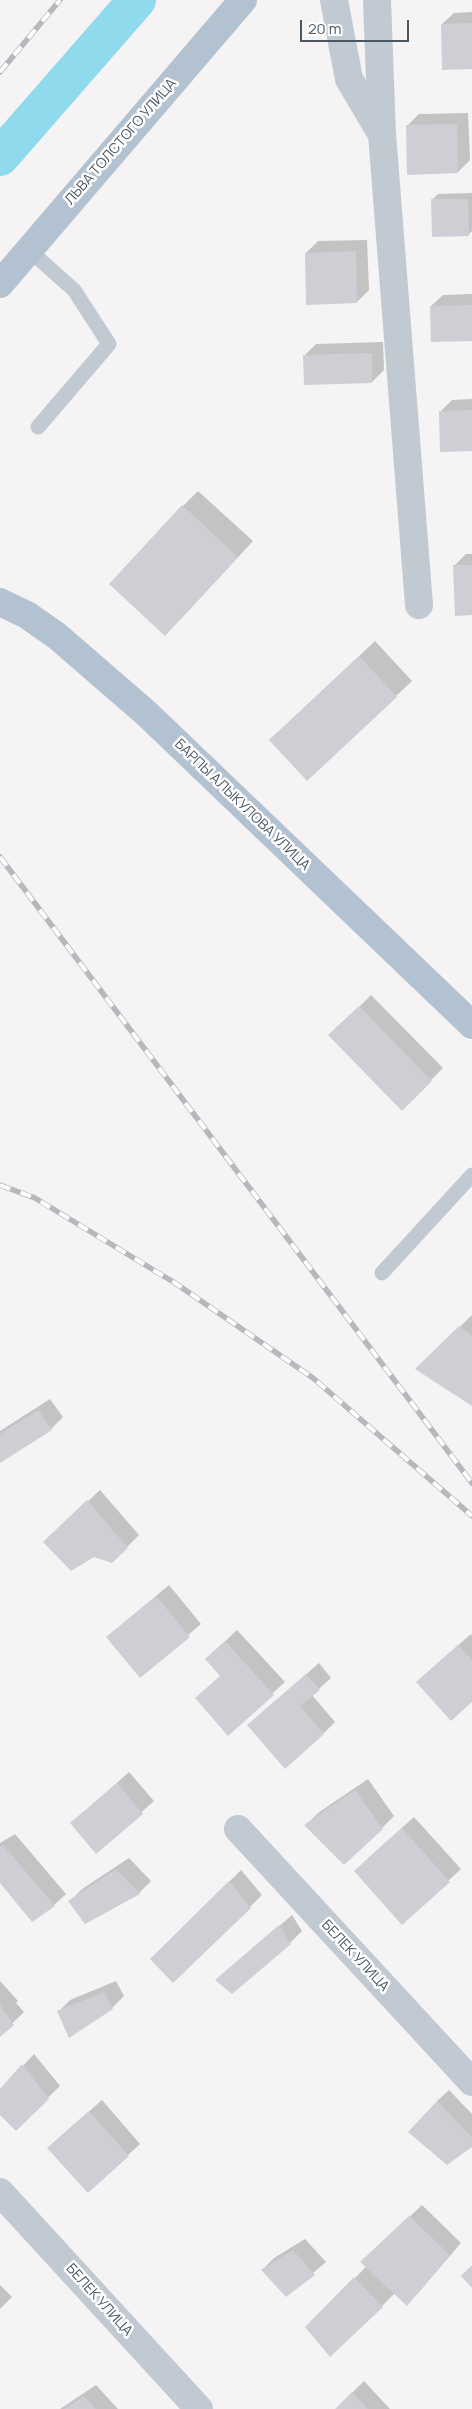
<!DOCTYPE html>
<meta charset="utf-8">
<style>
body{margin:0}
#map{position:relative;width:472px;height:2409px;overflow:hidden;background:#f5f3f3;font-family:Manrope,sans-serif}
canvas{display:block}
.scale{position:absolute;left:300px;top:20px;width:109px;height:22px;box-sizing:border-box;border:2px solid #4a5661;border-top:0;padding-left:6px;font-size:15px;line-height:18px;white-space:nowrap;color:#4a5661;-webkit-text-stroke:4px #fff;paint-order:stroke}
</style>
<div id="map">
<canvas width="472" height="2409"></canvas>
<div class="scale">20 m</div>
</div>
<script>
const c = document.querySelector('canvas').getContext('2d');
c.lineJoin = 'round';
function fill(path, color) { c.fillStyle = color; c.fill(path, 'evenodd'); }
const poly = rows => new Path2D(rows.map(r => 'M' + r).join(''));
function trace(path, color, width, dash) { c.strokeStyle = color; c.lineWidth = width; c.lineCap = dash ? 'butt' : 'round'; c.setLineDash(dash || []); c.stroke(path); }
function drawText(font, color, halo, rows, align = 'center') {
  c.font = font + ' Manrope,sans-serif'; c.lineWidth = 5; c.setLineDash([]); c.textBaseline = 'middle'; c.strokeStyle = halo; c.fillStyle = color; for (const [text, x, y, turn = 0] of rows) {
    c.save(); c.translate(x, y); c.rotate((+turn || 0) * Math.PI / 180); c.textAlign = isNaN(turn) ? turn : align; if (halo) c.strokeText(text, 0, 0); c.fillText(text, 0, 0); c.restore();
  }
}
const shadow = poly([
 [472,12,472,68,442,24,454,13],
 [468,113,470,160,458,172,407,126,419,114],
 [472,193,472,231,468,235,432,200,438,194],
 [367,240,369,290,357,302,306,253,318,241],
 [472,294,472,339,431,306,443,295],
 [383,342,384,370,372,382,304,356,316,344],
 [472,399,472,450,440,412,452,400],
 [198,491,253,541,180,620,183,506],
 [466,554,472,554,472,614,454,566],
 [375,641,412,681,307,779,286,725],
 [371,995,443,1068,402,1109,342,1024],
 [472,1315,472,1404,417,1369],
 [50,1399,63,1417,51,1429,0,1462,0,1431],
 [100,1490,139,1535,127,1547,57,1531],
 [169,1585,201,1624,140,1676,107,1637],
 [237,1630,285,1682,228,1734,218,1648],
 [471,1634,472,1636,472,1700,430,1670],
 [319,1663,331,1678,312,1695,335,1722,324,1733,249,1725],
 [129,1772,154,1801,96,1852,72,1823],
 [368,1779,394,1816,382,1828,306,1825,318,1813],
 [414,1817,461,1869,402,1923,367,1859],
 [15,1834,66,1894,54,1905,0,1881,0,1843],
 [129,1858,151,1881,139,1893,86,1923,70,1901,82,1889],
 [241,1870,262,1895,250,1907,151,1959],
 [292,1915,302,1931,290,1943,232,1992,217,1980],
 [0,1981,18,2001,16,2003,24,2012,0,2035],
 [116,1981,124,1996,112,2008,58,2012,70,2000],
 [34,2054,60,2086,16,2129,0,2114,0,2091],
 [449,2090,472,2114,472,2145,437,2101],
 [102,2100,140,2144,128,2155,61,2136],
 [422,2205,461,2243,419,2292,407,2304,395,2293,382,2306,306,2327,367,2266,374,2250],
 [305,2239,326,2262,286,2296,262,2270,274,2258],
 [0,2285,12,2297,0,2309],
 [364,2381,390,2409,336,2409],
 [96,2385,118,2409,60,2409]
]);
const canal = poly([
 [0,157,137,0]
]);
const building = poly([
 [472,23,472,69,442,70,441,24],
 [457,124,458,173,407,175,406,125],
 [431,199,468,199,469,236,432,237],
 [356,251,357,303,306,305,305,253],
 [472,305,472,341,431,342,430,306],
 [372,353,372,383,304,385,303,355],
 [472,410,472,451,440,452,439,411],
 [182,505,238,557,165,636,109,584],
 [453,565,472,565,472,615,455,616],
 [359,656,397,697,307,781,269,740],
 [359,1006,432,1081,402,1111,328,1035],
 [459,1326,472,1336,472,1406,415,1369],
 [38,1410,52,1430,0,1463,0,1434],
 [87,1500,128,1548,112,1563,94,1557,71,1571,43,1542],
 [156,1596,190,1637,140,1678,106,1637],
 [225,1641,274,1695,228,1736,195,1698,220,1676,205,1659],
 [458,1645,472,1660,472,1702,451,1721,416,1682],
 [306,1674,320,1690,300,1706,324,1734,285,1769,247,1725],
 [117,1783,143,1814,96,1854,70,1823],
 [355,1790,383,1829,344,1865,304,1825],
 [402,1828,450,1882,402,1925,354,1871],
 [3,1845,55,1906,32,1922,0,1883,0,1847],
 [116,1869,140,1894,85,1924,68,1901],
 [229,1881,251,1908,173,1983,150,1959],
 [279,1925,291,1944,232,1994,215,1980],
 [104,1992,113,2009,69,2038,57,2011],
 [0,2005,14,2025,0,2037],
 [22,2064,49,2099,16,2131,0,2115,0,2089],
 [437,2101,472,2137,472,2147,447,2165,408,2132],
 [89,2111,129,2156,88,2193,47,2148],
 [409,2216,450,2255,407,2306,360,2262],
 [293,2250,315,2275,286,2297,261,2270],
 [472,2265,472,2288,461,2276],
 [354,2277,383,2307,330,2357,305,2327],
 [352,2392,368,2409,335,2409],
 [84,2396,96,2409,64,2409]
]);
const service = poly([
 [29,250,74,290,109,344,38,427],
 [382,1273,472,1175]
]);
const minor = poly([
 [334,0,349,79,381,133],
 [377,0,382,134,419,605],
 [238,1829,472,2082],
 [0,2192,199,2409]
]);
const primary = poly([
 [0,284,243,0],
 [0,602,27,615,57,636,146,713,472,1025]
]);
const rail = poly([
 [0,72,60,0],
 [0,857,472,1483],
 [0,1185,35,1198,175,1283,313,1378,472,1516]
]);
const streetNames = [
 ["ЛЬВА ТОЛСТОГО УЛИЦА",121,142,-49],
 ["БАРПЫ АЛЫКУЛОВА УЛИЦА",242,805,44],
 ["БЕЛЕК УЛИЦА",355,1956,47],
 ["БЕЛЕК УЛИЦА",99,2300,48]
];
fill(shadow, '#0003');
trace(canal, '#90daee', 38);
fill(building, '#cdcfd5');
trace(service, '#c1cad2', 15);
trace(minor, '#c1cad2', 28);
trace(primary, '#b3c2d1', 28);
trace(rail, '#b5b8bd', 5.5);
trace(rail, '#fff', 4, [11]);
drawText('14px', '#4a5661', '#fff', streetNames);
</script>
